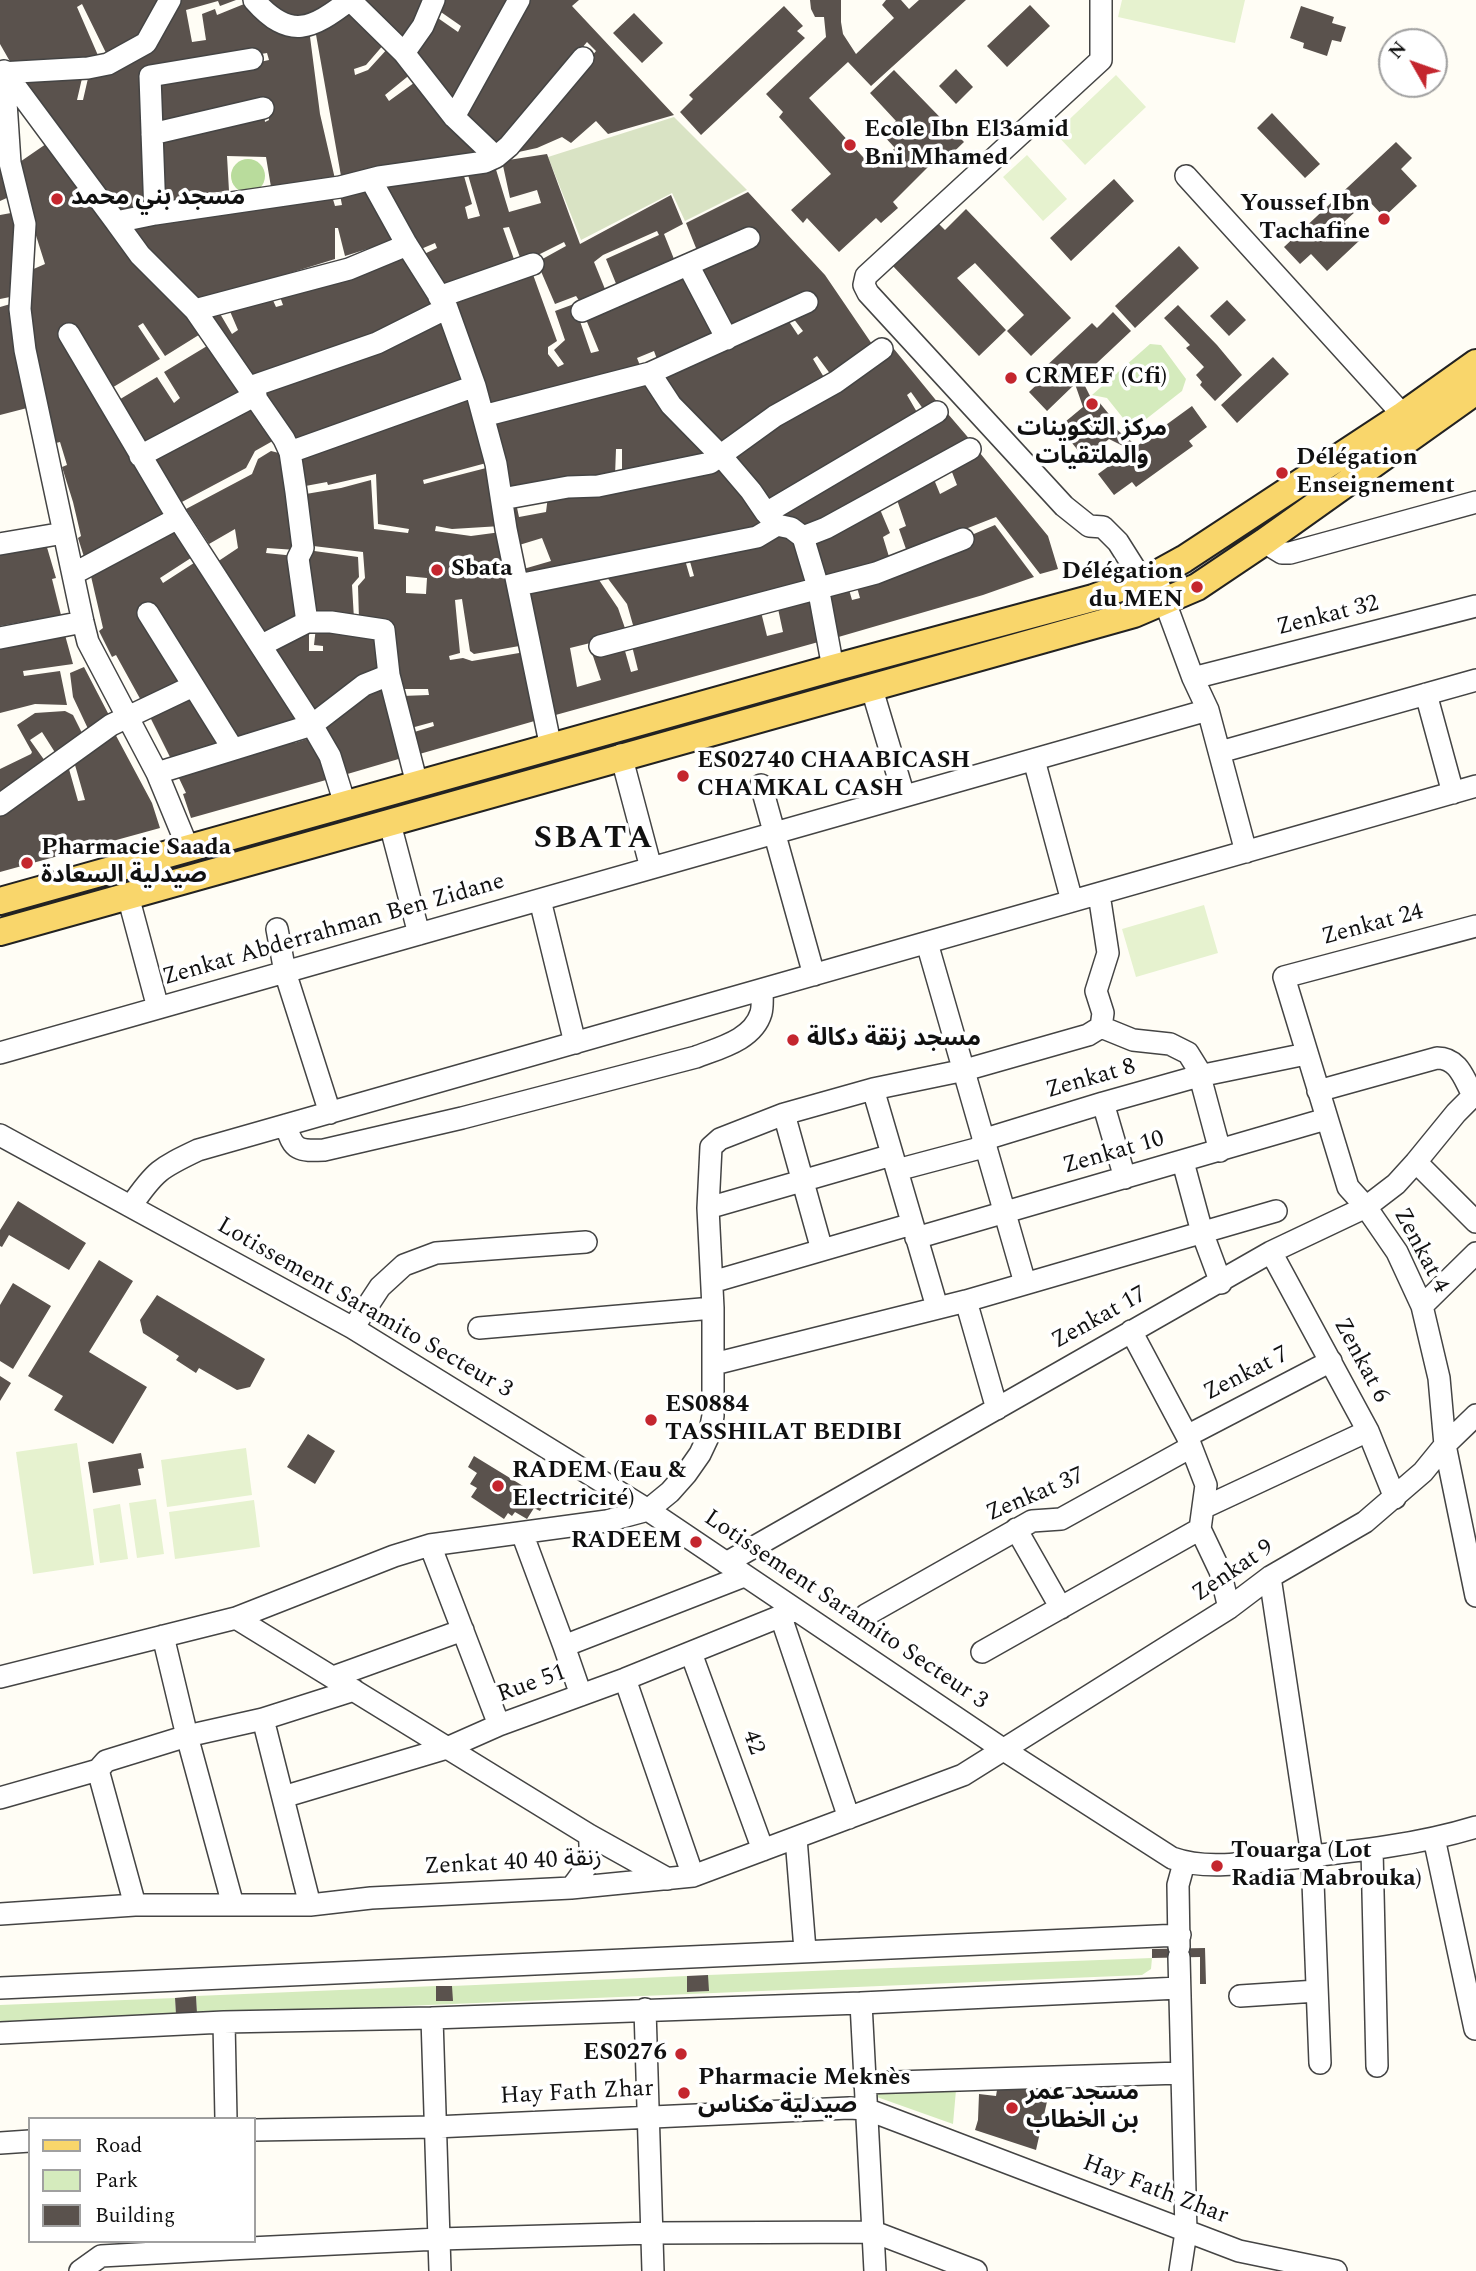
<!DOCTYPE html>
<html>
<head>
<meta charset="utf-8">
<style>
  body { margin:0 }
  #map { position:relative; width:1476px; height:2271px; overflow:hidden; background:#fffdf5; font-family:Spectral,serif }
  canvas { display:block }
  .legend { position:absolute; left:28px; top:2117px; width:228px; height:126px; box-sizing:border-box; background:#fff; border:2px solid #a0a0a0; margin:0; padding:9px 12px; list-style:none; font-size:21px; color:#111 }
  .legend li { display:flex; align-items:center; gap:14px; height:35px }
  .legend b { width:35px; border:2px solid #a0a0a0 }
  .north { position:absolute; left:1378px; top:28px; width:70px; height:70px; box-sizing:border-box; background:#fff; border:2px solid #a0a0a0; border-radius:50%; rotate:310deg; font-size:19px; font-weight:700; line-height:28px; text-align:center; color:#111 }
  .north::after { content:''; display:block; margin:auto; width:24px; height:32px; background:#c4262e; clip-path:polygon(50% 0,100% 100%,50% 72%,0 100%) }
</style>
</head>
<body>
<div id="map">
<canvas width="1476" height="2271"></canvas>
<ul class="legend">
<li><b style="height:9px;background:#f9d66b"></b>Road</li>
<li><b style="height:19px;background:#d5ebbd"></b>Park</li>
<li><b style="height:19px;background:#5a524d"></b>Building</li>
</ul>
<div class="north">N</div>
</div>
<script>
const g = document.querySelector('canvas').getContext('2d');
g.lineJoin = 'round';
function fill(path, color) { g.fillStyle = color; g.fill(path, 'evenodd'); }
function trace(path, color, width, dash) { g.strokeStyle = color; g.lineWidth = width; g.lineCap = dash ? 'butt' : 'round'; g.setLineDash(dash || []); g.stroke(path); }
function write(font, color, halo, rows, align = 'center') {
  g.font = font + ' Spectral,"Noto Sans Arabic",serif'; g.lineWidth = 7; g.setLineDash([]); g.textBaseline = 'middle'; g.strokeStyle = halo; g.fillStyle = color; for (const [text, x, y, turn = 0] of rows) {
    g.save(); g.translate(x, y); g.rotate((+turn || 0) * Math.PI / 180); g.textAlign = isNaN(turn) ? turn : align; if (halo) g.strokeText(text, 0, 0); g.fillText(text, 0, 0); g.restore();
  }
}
const green = new Path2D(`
  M1150,344l11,1 25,34 -4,12 -55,43v-11l-20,-25 -15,-3z
  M1152,1958l-1,11 -9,6 -1142,48v-18l175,-7 1,17 21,-2 -1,-17 240,-10v15h16v-15l235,-10 1,16 20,-1v-16z
  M956,2090l-3,34 -76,-27v-5z`);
const forest = new Path2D(`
  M231 176a17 17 0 1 1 34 0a17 17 0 1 1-34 0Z`);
const cemetery = new Path2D(`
  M674,117l73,73 -62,31 -13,-28 -91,47 -33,-83z`);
const pitch = new Path2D(`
  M1122,0h123l-10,43 -117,-26z
  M1116,75l30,32 -61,58 -30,-32z
  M1027,155l40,44 -24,22 -40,-44z
  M1204,905l14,48 -82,24 -14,-48z
  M77,1443l17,122 -61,9 -17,-122z
  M246,1448l6,47 -85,12 -6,-47z
  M156,1499l8,55 -27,4 -8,-55z
  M254,1500l6,47 -85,12 -6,-47z
  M120,1504l8,55 -28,4 -7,-54z`);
const building = new Path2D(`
  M0,0h162l-21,41 -33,16 -26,-53 -5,3 23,53 -88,5 -12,-21z
  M175,0h61l-16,6 -2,-5 -32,9 6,32 14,-2 -4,-26 13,-5 2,6 32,-13 60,27 11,85 15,65 -64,8 -5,-30 -39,-1 2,35 -22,2 -48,13v-69l105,-24 1,9 4,-2 -3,-17 -109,24 -1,-43 113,-24 -2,-7 -122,20 4,133 -28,9 -93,-129 -5,-9 60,-3 -6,26h6l6,-26 19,-4z
  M261,0h71l-16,12 4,4 -43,3z
  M357,0h69l-25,42z
  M442,0h68l-56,107 -45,-54 26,-37 23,16 3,-6 -23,-16z
  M527,0h52l-7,6 102,109 -66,19 -12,-13 -25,22 -9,-6 -25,11 -23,5 -2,-3 84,-99 -9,-9 -87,104 -36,-33z
  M810,0h31v22l2,12 13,20 38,-36 -12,-13 4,-5h15l8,9 10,-9h47l-95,86 -23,-24 -39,36 64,70 22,-20 -13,-14 14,-13 -26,-28 24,-23 70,72 -25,24 -5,-5 -41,41 5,6 -17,15 -5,-5 -37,34 -32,-34 -4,5 -12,-13 40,-36 -52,-57 4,-5 -17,-18 60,-57 -2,-20h-9l-4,-8z
  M1030,5l20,21 -43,41 -20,-21z
  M784,6l19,20 -6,5 8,7 -104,97 -21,-23 13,-13 -4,-4z
  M1301,6l33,11 -2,6 14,4 -5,15 -9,-2 -5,16 -24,-8 1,-5 -14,-5z
  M350,7l35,36 -19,22 -12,4 1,6 13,-5 21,-23 23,26 -27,22 4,6 29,-21 66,75 -143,21 -26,-147z
  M634,13l29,30 -21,20 -29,-30z
  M956,69l17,18 -17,17 -17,-18z
  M1272,113l48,51 -15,14 -48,-50z
  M1396,142l16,16 -11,11 16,17 -33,31 -16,-17 -24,22 16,18 -33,31 -16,-17 -11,10 -16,-17z
  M46,144l156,189 -37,23 -22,-33 -5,3 22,33 -50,30 59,127 -84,44 -7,-22 3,-2 -8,-34 -11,-35 5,-2 -7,-23 -4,1 -11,-33 -18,-99 2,-40 16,-7 -31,-98z
  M547,154l33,90 91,-49 12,29 -19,10 12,30 -59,22 -11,-27 53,-24 -2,-4 -54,24 -9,7 13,32 -27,8 -4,-6 -21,8 -18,-42 29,-16 -2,-4 -42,21 -13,-36 -6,1 13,37 -74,26 -20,-36 15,-7 -2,-5 -14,6 -39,-68 80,-12 10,35 -7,3 3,12 12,-3 -14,-48 28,-5 15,49 32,-9 -4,-13 -27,8 -8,-37z
  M4,168l5,29 -9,4v-32z
  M1114,179l20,22 -63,60 -21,-23z
  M369,190l27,50 -51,16 -7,-28h-3v31l-135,42 -24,-17 -47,-58 203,-30 3,10 7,-1 -2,-10z
  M748,192l77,83 49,72 -43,28 -14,-19 -4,3 12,20 -104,69 -60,-70 127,-58 10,15 5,-4 -10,-13 -65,13 -33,-62 3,-16 -12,-30z
  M966,209l105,109 -40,38 -24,-25 17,-16 -49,-52 -18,15 49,52 -27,26 -89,-93 46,-42 9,9z
  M11,213l6,29 -2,54 -15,3v-84z
  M1179,246l20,22 -64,60 -20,-22z
  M406,252l31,51 -50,26 -136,50 -43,-64 11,-3 13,22 6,-4 -9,-21 42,-13 5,11 7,-2 -4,-11z
  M531,269l26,72 -9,6v7l10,13 6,-3 -10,-14 11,-10 -10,-29 19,-7 17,49 8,-2 -14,-34 101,-43 33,61 -61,27 -4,-11 -17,7 4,10 -152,38 -39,-107z
  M1227,300l19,20 -17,16 -19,-20z
  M14,303l17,104 -31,8v-108z
  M1178,305l39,40 25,30 -27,26 -15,-16 2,-3 -6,-7 8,-8 -18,-19 4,-3 -26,-27z
  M1113,312l18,19 -50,47 12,24h6l18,22 -1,5 21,17 55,-40 15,21 -18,14 4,5 -57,41 -4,-5 -18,13 -16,-21 33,-24 -22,-11 -24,20 -26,-32 24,-20 -8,-23 -28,27 -18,-19 17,-16 -5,-5 51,-48 5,5z
  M442,317l25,65 -171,60 -34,-52z
  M212,343l33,48 -100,56 -28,-46 40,-24 17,26 6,-5 -16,-26z
  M894,349l45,55 -13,9 -15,-21 -4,3 11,19 -151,90 -35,-46z
  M1273,357l16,17 -52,49 -16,-18z
  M647,379l60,74 -2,3 -83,16v-23h-6l-1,27 -104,15 -20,-68z
  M471,394l19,68 -67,18 1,4 66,-17 11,59 -49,3 -16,-3 -1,5 36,5 30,-4 24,113 -51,9 -4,-3 -8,-52 -7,1 5,53 -11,3 1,4 13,-2 9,3 53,-9 13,68 -122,35 -5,-22 23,-7 -1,-4 -22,6 -9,-32 27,-1 -1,-6h-29l-8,-66 -32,-4 -1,-33 7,-8 -2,-26 -58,-7 -5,-50 41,-7 30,-8 3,49 34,4 1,-4 -31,-5 -2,-50 -48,11 -1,-3 -27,5 -6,-28zM406,576l21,2 -1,16 -20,-1z
  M254,403l24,35 -23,13 -9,17 -66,35 -30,-46z
  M948,414l24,28 -167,89 -30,-17z
  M271,451l16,4 9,95 -29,-2 -1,5 29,3 5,62 -36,18 -47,-74 21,-14 -3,-19 -26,15 -23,-35 66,-35 6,-15z
  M980,453l68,83 10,33 -18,5 -44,-57 -89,35 -8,-23 7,-3 -10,-29 37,-20 7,17 17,-9 -7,-18z
  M721,467l30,39 9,20 -238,51 -2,-7 31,-9 -9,-23 -26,8 -8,-42 8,-1 3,14 27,-5 2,-16z
  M879,507l11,26 -7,4 7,23 -69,19 -10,-40z
  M995,525l39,52 -51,18 -148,43 -10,-46 23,-6 4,14 8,-2 -4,-14z
  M176,528l18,28 -34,22 3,5 34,-22 101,156 -9,6 -57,16 -46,-55 -43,20 -27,-49 -4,2 -13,-26 4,-3 -13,-56z
  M789,531l21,52 -175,49 -8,-28 -21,-28 79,-16 5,17 4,-1 -5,-18z
  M46,544l10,34 -4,1 9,36 -61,11v-74z
  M307,550l51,7 1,20 -7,8 2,34 -42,-4z
  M597,577l21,31 9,26 -57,14 7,39 24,-7 -9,-27 31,-9 8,28 7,-2 -7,-28 129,-34 7,28 16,-4 -6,-28 34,-7 11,44 -270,75 -28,-126z
  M309,627v24h14v-5l-9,-1 2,-18 60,6 5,41 -67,43 -44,-71z
  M65,635l8,29 -50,7 1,5 36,-5 7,34 -32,-1 -35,9v-69z
  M84,667l27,52 -21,14 -17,-36 -3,-24z
  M384,684l18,74 -58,17 -23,-49z
  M190,692l32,49 -52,16 -23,-46z
  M65,711l8,4 10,20 -27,19 -14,-22 -12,8 15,21 -45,37v-29l31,-15 1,-2 -15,-27 18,-12z
  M113,730l39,73 8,25 -160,44v-61l67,-49 11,39 7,-1 -12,-42z
  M310,738l9,16 7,26 -135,38 -8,-24 3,-1 -9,-19 43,-13 22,-3 51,-17 1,2z
  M18,1201l68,42 -17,27 -60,-35 -7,12 -2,-1v-16z
  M99,1260l34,21 -44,71 58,35 -34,57 -59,-34 9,-14 -35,-20z
  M13,1283l38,23 -38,63 -13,-8v-56z
  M157,1295l108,64 -15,28 -13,3 -38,-22 -3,5 -20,-13 3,-4 -36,-23 -3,-13z
  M0,1376l11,7 -11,18z
  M308,1434l27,17 -20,33 -28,-17z
  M141,1453l3,15 -6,1 3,16 -48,8 -5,-31z
  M474,1456l72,44 -6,11 -6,-3 -7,11 -12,-7 -3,4 -4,-3 -4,6 -33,-22 6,-9 -7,-4 7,-11 -9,-6z
  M1205,1948l1,36h-6v-27l-48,1v-9z
  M708,1975l1,16 -22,1v-16z
  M436,1986h16l1,15h-17z
  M196,1996l1,17 -21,2 -1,-17z
  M1051,2084l-15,66 -61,-20 3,-10 1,-26 17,2 1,-6h21l-1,-3z`);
const minor = new Path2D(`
  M254,0c36,41 58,29 96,0
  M350,0l54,53 50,64 42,40 13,-11 74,-88
  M1101,0v60l-235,216 -2,9 4,8 196,213 25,20 14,1 15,15 24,38
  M404,53l19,-27 11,-26
  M4,71l112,151 39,-8 185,-27 39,-10 106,-15 11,-5
  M4,72l6,91 15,61 -5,85 5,41 58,272 5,20 69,131 31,75
  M0,73l88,-5 20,-4 38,-21 24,-43
  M454,117l65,-117
  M152,134l111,-26
  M1186,176l217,239
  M371,180l36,65 40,63 28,78 21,78 10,65 45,219
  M155,214l-5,-138 102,-17
  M116,222l24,33 55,55 89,129 6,13 6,40 7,56 -5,10 9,64
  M688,265l39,74
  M439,297l94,-33
  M195,310l154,-41 58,-24
  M582,311l167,-73
  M69,334l109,184 134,207 18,31 15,48
  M650,373l21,32 51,52 29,34 15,22 11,12 14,3 12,9 15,50 15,81
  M250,387l127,-44 70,-35
  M483,416l167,-43 157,-71
  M290,452l185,-66
  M140,456l116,-61
  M502,499l66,-12 30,-1 112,-23 65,-47 61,-34 46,-33
  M766,513l171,-101
  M803,537l23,-9 144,-79
  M1264,542l18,11h8l186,-51
  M0,544l64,-11
  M73,574l105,-56
  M1155,575l38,103 15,32 38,142
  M518,585l239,-48 20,-12
  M148,613l85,136
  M0,638l83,-16
  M262,645l45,-23h24l53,8 5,45 28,109
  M600,646l276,-73 87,-34
  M1193,678l283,-72
  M871,686l33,110
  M1426,694l27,99
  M1220,752l256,-72
  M621,755l30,113
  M1034,760l38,141
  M157,773l155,-48 52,-40 25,-10
  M761,785l53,190
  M0,805l111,-80 82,-39
  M390,824l29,110
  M128,896l30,112
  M540,900l35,143
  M1476,926l-192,51 64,210 18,20 31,45 25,54 17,72 6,67 31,151
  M277,929l8,43 45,141
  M927,943l98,340
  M1101,1027l32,13 37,4 18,9 10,16 22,82
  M0,1053l1208,-343
  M873,1089l64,218
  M1318,1091l119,-33c22,0 27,21 36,37
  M1103,1103l22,75
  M784,1114l38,136
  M286,1125c7,26 13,26 38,25l138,-32 234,-61c23,-9 57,-17 65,-44 2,-7 1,-16 1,-23
  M0,1135l353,193 295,182 356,240 168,108c36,13 76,4 112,1 65,-7 130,-13 192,-32
  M1183,1162l19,70 19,51
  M1416,1162l60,60
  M897,1170l79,-21 16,-12 111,-34 96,-27 107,-22
  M131,1206c24,-35 29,-38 67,-56l1278,-364
  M708,1208l184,-53
  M916,1238l410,-119
  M1271,1252l97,179 27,67
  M712,1282l200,-58
  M966,1301l31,108
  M1422,1306l54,-53
  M353,1328l27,-41 24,-22 32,-12 150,-11
  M479,1328l234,-20
  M1131,1331l56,105 19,49 -6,44 20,42 9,37
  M714,1364l252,-63 310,-90
  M1187,1436l144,-75
  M1203,1508l165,-77
  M1016,1529l45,79
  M522,1533l42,113 180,-70
  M430,1545l69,180
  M726,1563l545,-311 95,-45 30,-23 20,-22 40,-49 20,-20
  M1270,1577l42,279 8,207
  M866,1615l166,-94 29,-2 130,-72
  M781,1617l68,201
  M236,1618l353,217 79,44
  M163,1636l24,100 46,169
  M564,1646l17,49
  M982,1652l218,-123
  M691,1653l72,197
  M0,1677l236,-59 158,-62 36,-11 177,-24 41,-11 22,-18 16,-18 14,-20 9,-19 4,-19v-108l-5,-100 3,-61 9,-8 64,-25 89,-25 92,-19 123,-35 13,-8 2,-14 -7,-22 12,-38 -9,-59
  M333,1677l130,-47
  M625,1679l68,197
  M263,1719l47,186
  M98,1770l37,135
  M283,1797l164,-49 52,-23 126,-46 171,-69
  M0,1798l98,-28 8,-9 81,-25 76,-17 91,-29
  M796,1838l9,112
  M1434,1838l41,191
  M1372,1849l5,217
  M571,1888c15,-18 22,-30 18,-53
  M0,1914l135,-9h175l61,-7 200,-10 122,-12 270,-101 266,-167 41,-31 95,-55 58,-50 22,-27 31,-30
  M1179,1947l-1,-62 6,-22
  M1179,1957l7,275 -6,39
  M0,1988c393,-16 786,-37 1180,-53
  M1240,1996l77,-5
  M861,2003l14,268
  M645,2009l8,262
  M432,2018l8,253
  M224,2022l2,97
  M0,2033l224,-11 208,-4 429,-15 318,-15
  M864,2083l317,-10
  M254,2130l181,-3 414,-19 17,1 373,142 97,20
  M0,2143l30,-2
  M80,2271l21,-15 128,-7 210,-10 213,-6 222,-1 102,39`);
const major = new Path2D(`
  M0,901l833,-233 260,-70 62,-23 29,-16 219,-144 73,-52
  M0,932c378,-105 755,-214 1134,-318l63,-27 67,-45 212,-151`);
const markers = [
  [850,145,7,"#c4262e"],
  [57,199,7,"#c4262e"],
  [1384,219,7,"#c4262e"],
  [1011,378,7,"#c4262e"],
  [1092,404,7,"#c4262e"],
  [1282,473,7,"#c4262e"],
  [437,570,7,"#c4262e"],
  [1197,587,7,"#c4262e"],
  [683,776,7,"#c4262e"],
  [27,863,7,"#c4262e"],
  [793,1040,7,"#c4262e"],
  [651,1420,7,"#c4262e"],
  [498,1486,7,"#c4262e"],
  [696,1542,7,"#c4262e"],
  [1217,1866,7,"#c4262e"],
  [681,2054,7,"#c4262e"],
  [684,2093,7,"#c4262e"],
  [1012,2108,7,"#c4262e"]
];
const poiNames = [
  ["Ecole Ibn El3amid",864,131],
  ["Bni Mhamed",864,159],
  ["مسجد بني محمد",71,199],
  ["Youssef Ibn",1370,205,"right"],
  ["Tachafine",1370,233,"right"],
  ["CRMEF (Cfi)",1025,378],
  ["مركز التكوينات",1092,430,"center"],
  ["والملتقيات",1092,458,"center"],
  ["Délégation",1296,459],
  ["Enseignement",1296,487],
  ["Sbata",451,570],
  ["Délégation",1183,573,"right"],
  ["du MEN",1183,601,"right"],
  ["ES02740 CHAABICASH",697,762],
  ["CHAMKAL CASH",697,790],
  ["Pharmacie Saada",41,849],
  ["صيدلية السعادة",41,877],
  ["مسجد زنقة دكالة",807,1040],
  ["ES0884",665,1406],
  ["TASSHILAT BEDIBI",665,1434],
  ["RADEM (Eau &",512,1472],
  ["Electricité)",512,1500],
  ["RADEEM",682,1542,"right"],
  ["Touarga (Lot",1231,1852],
  ["Radia Mabrouka)",1231,1880],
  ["ES0276",667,2054,"right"],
  ["Pharmacie Meknès",698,2079],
  ["صيدلية مكناس",698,2107],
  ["مسجد عمر",1026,2094],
  ["بن الخطاب",1026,2122]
];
const streetNames = [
  ["Zenkat 32",1328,617,-14],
  ["Zenkat 24",1373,926,-15],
  ["Zenkat Abderrahman Ben Zidane",334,931,-16],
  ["Zenkat 8",1091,1080,-16],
  ["Zenkat 10",1114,1154,-16],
  ["Zenkat 4",1420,1251,62],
  ["Lotissement Saramito Secteur 3",364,1309,30],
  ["Zenkat 17",1100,1319,-29],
  ["Zenkat 6",1360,1361,62],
  ["Zenkat 7",1247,1375,-27],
  ["Zenkat 37",1036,1496,-23],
  ["Zenkat 9",1234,1572,-34],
  ["Lotissement Saramito Secteur 3",845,1611,34],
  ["Rue 51",532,1685,-20],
  ["42",752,1743,70],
  ["Zenkat 40 زنقة 40",513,1864,-3],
  ["Hay Fath Zhar",577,2094,-3],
  ["Hay Fath Zhar",1155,2191,21]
];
const districtNames = [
  ["SBATA",594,841]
];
fill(green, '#d5ebbd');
fill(forest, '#b9dc9c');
fill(cemetery, '#d9e3c4');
fill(pitch, '#e6f2cf');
fill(building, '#5a524d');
trace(minor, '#444', 24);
trace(major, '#222', 30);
trace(minor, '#fff', 21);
trace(major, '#f9d66b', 26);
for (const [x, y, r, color] of markers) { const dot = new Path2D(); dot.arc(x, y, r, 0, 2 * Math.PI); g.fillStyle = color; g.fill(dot); trace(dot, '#fff', 2.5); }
write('bold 24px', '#111', '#fff', poiNames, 'left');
write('24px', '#111', '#fff', streetNames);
g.letterSpacing = '2px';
write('bold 32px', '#111', '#fff', districtNames);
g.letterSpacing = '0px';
</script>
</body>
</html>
